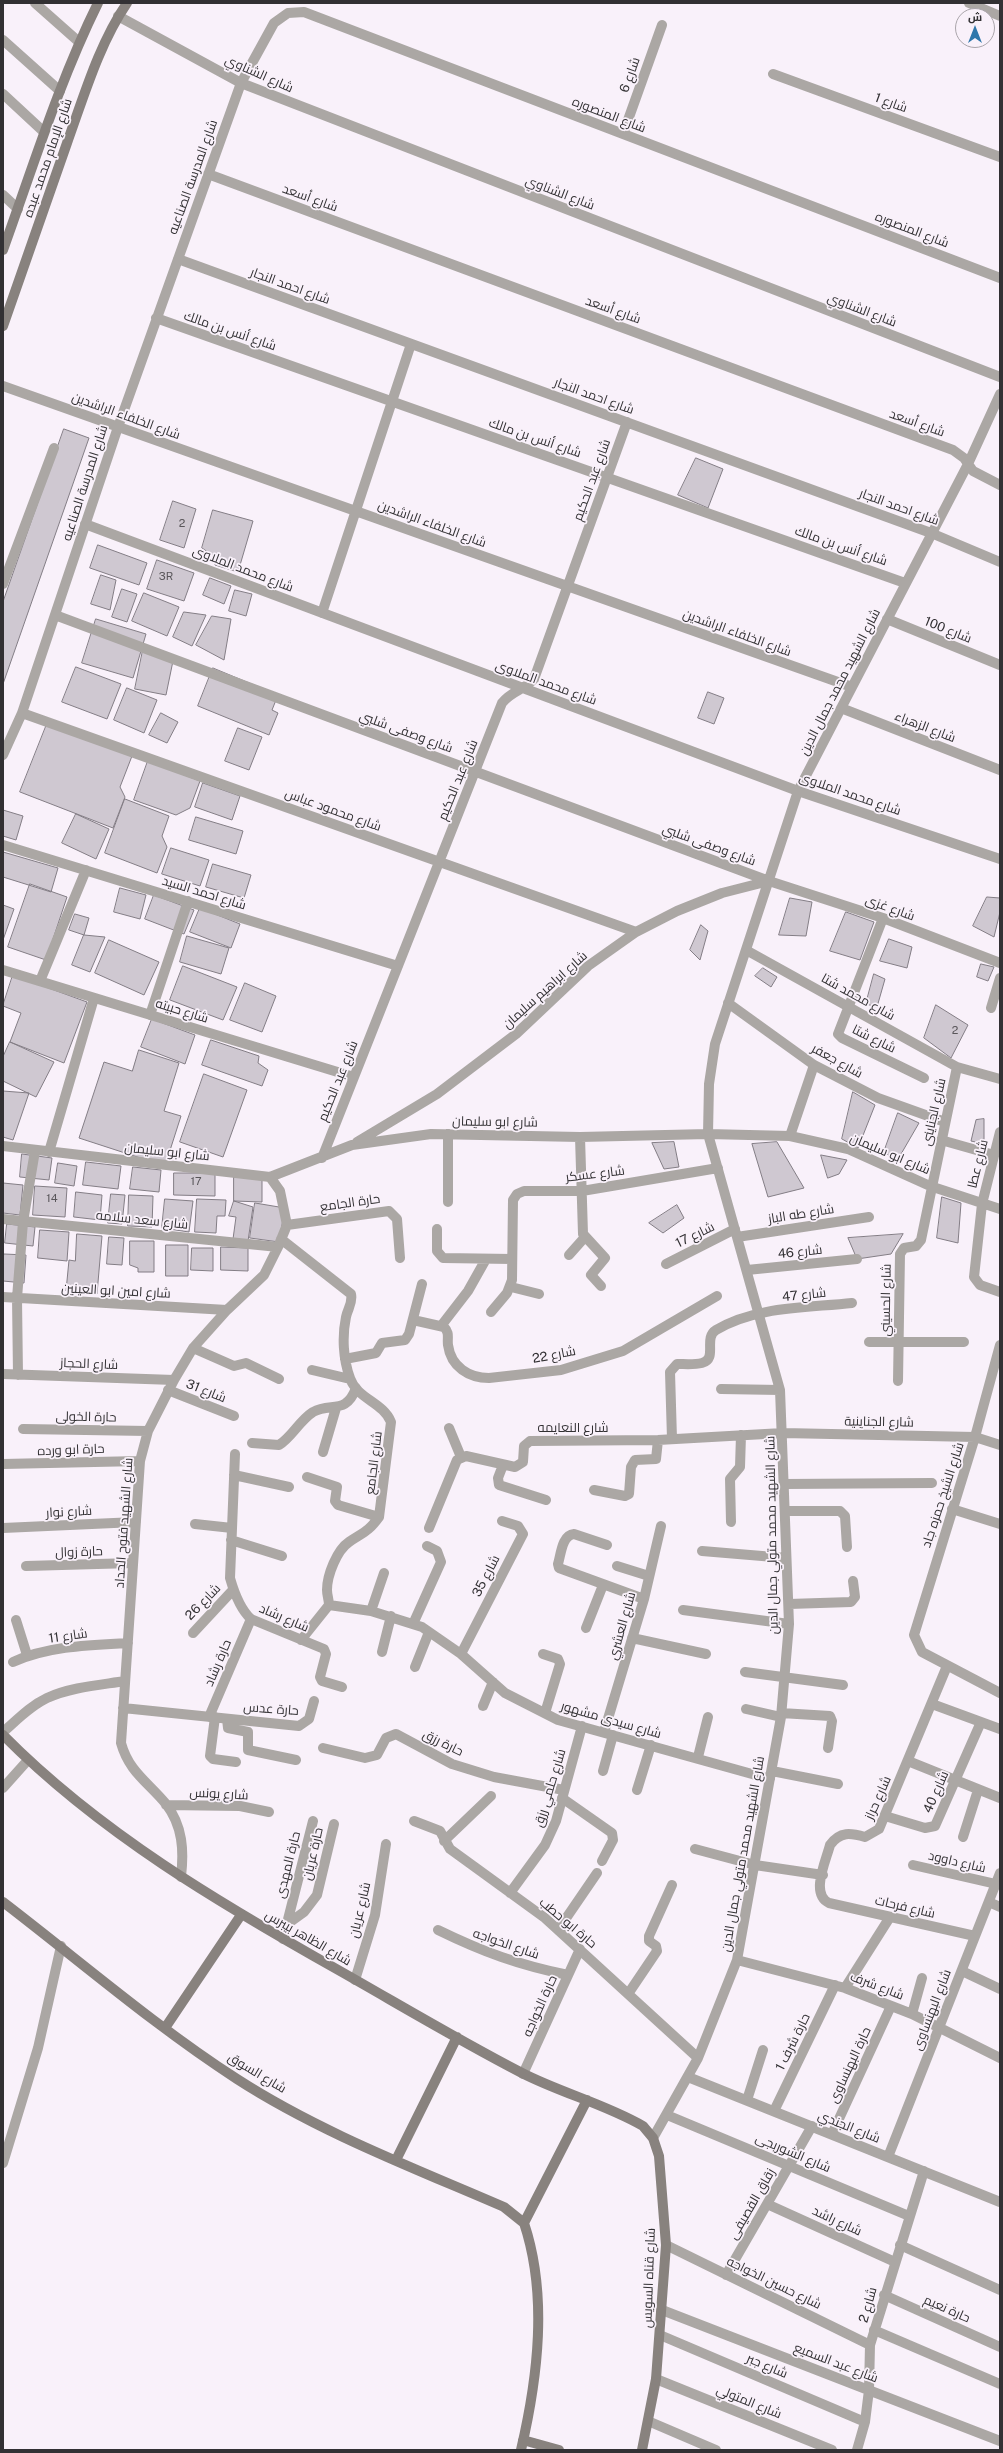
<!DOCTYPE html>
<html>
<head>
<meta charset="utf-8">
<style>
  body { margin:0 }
  #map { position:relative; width:1003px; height:2453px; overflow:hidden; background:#f9f1fa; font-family:"Public Sans",Cairo,sans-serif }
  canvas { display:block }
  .frame { position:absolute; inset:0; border:4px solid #323033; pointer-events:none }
  .north { position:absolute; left:955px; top:8px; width:40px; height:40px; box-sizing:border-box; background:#f9f1fa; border:1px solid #a9a4aa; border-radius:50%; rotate:0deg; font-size:11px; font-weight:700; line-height:16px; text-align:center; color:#323033 }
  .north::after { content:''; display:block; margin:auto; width:14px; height:18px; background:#2f77ab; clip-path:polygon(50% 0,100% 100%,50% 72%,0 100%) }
</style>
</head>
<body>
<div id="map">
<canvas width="1003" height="2453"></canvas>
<div class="frame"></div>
<div class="north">ش</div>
</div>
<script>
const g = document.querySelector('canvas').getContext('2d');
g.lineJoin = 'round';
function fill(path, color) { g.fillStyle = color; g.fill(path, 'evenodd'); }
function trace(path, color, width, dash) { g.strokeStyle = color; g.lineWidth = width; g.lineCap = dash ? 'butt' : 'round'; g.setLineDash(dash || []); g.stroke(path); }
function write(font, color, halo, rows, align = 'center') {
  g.font = font + ' "Public Sans",Cairo,sans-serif'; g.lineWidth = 3.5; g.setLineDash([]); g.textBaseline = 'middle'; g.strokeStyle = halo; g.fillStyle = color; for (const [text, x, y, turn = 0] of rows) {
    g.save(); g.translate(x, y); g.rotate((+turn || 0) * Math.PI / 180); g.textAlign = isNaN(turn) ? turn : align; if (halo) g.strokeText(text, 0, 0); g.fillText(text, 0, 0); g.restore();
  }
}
const building = new Path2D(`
  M64,429l25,9 -86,246v-82z
  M696,458l27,11 -15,39 -30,-13z
  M173,501l23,8 -12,39 -24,-8z
  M213,510l40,11 -15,51 -23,-7v-8l-13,-9z
  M98,545l49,18 -8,22 -49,-17z
  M157,560l37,13 -10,28 -37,-12z
  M101,575l15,5 -6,30 -19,-6z
  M210,578l21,8 -7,18 -21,-9z
  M122,589l15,5 -10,28 -15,-5z
  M235,590l17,4 -6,22 -17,-5z
  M144,593l35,14 -12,29 -35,-15z
  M184,612l22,3 -14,31 -19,-9z
  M212,616l19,3 -7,41 -28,-15z
  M96,619l50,15 -13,44 -51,-15z
  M143,650l31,6 -8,39 -31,-6z
  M76,667l45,17 -14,35 -45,-17z
  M213,668l65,27 -6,15 6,3 -9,22 -71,-29z
  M127,688l30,12 -13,33 -30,-13z
  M708,692l16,6 -10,26 -16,-6z
  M161,713l17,9 -11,21 -18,-8z
  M47,724l85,32 -12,31 5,10 -12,31 -93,-36z
  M238,728l24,9 -13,33 -24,-9z
  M148,761l52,20 -10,27 -14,7 -42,-15z
  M203,783l37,13 -8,24 -37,-13z
  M125,799l44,17 -7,20 5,11 -10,26 -52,-20z
  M3,810l20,6 -7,24 -13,-4z
  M76,814l33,15 -13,30 -34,-16z
  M196,817l47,14 -7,23 -47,-14z
  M171,848l38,12 -9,26 -38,-12z
  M3,852l55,16 -7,24 -48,-15z
  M213,864l38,11 -7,23 -38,-11z
  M30,884l37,13 -21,63 -38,-13z
  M120,888l26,7 -6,24 -26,-7z
  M154,895l40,15 -10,24 -39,-15z
  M987,897l13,1v14l-6,25 -21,-11z
  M790,898l22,4 -6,34 -27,-1z
  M3,905l11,4 -11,31z
  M200,908l40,16 -9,24 -41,-16z
  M846,912l28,10 -14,38 -30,-9z
  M75,914l14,4 -5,17 -15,-5z
  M701,925l7,6 -8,29 -10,-10z
  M84,935l21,2 -15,35 -18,-7z
  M187,936l42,12 -8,26 -41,-12z
  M889,939l23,8 -5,21 -27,-7z
  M109,940l50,22 -15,33 -49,-22z
  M981,964l13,3 -6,14 -11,-4z
  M183,966l54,21 -14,33 -53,-20z
  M763,968l14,9 -6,10 -16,-11z
  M874,974l11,5 -8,28 -11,-3z
  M13,975l74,27 -23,61 -54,-21 11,-29 -18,-7z
  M245,983l31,13 -14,36 -32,-12z
  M936,1005l32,20 -17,33 -27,-20z
  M152,1019l43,16 -10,29 -44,-17z
  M211,1040l48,16 -1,7 10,7 -6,16 -60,-21z
  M10,1042l44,20 -18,35 -33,-16v-24z
  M139,1050l40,13 -15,48 17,5 -16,50 -86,-28 25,-76 28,9z
  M204,1074l43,16 -24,67 -43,-15z
  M3,1091l26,2 -16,47 -10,-3z
  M853,1092l22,13 -17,43 -16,-9z
  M898,1113l21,10 -22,38 -13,-9z
  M984,1119v25l-13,-3 5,-21z
  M674,1142l5,25 -15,2 -12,-26z
  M777,1142l27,46 -36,9 -16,-53z
  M22,1154l30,4 -3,22 -29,-3z
  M821,1155l26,5 -8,14 -11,4z
  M86,1162l35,4 -3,23 -35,-4z
  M58,1163l19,3 -3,20 -19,-3z
  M133,1167l28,3 -2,22 -29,-3z
  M174,1173h41v23l-41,-1z
  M234,1177l28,1v24l-28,-1z
  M3,1183l20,2 -3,30 -17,-2z
  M35,1186l32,2 -2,29 -32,-2z
  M76,1192l26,3 -2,25 -26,-3z
  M111,1194l14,1 -3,29 -14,-1z
  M129,1195l24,1 -1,31 -24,-1z
  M942,1197l19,6 -3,40 -21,-5z
  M165,1199l28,2 -4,31 -27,-4z
  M197,1199l29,1 -1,16h-8l-1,17 -21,-1z
  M234,1201l19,6 -5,34 -15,-2 3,-22 -7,-1z
  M255,1203l30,5 -6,34 -29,-4z
  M677,1205l7,13 -21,15 -14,-10z
  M7,1224l28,3 -2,19 -28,-3z
  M40,1230l29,2 -2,29 -29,-3z
  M77,1234l25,2 -5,58 -31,-3 3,-31 6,1z
  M903,1234l-12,20 -34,5 -9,-21z
  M109,1237l15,1 -2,27 -15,-1z
  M130,1241h24v31h-16v-4l-8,-3z
  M166,1245h22v31h-22z
  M221,1247l27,1v23l-27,-1z
  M192,1248h21v23l-22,-1z
  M4,1254l22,1 -2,28 -21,-2z`);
const service = new Path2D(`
  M3,584l51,-136
  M3,2163l35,-115 23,-102`);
const minor = new Path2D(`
  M35,3l44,39
  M969,3l31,13
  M118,16l123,67 759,294
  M3,40l57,51
  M773,74l227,83
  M3,94l41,38
  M623,134l39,-109
  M208,174l745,276 11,8 9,13 27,14
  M3,195l15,14
  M178,259l753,274 69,29
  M156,318l749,265
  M3,386l849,301
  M85,524l713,267 202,68
  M322,613l89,-269
  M55,615l714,266 114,37 117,45
  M887,619l113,46
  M841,708l159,62
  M22,713l614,219
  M3,755l19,-42 96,-286 123,-344 33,-60 14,-10 16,-1 696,266
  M3,845l395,121
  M883,918l-45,116 4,4 82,40
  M746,950l211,117 43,12
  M3,970l351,107
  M40,981l46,-111
  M728,1003l86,62 64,33 67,24
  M991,1008l9,-30
  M150,1015l38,-114
  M1000,1132l-18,72 -8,73 6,8 20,7
  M448,1134v68
  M790,1136l24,-71
  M580,1137l3,97 22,24 -14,17 10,11
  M941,1140l53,15
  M357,1142l80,-48 79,-60 72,-68 48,-34 41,-21 45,-18 47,-12
  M3,1146l267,31 82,-32 79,-11 149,3 128,-3 82,2 58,13 82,37 70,23
  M49,1152l45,-154
  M322,1158l180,-455c9,-12 22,-13 32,-24l93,-257
  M3,1219l275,28
  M287,1225l102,-14 8,8 3,39
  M437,1229v22l6,7 69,1
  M737,1237l132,-20
  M281,1239l70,55c2,9 -3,14 -5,23 -4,19 -3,42 4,61 7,21 33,24 41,44l-12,95c-11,15 -15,15 -30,25 -12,8 -22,33 -22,48 0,5 2,10 2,15l-28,35
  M569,1255l16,-18
  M666,1264l69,-35
  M747,1270l110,-11
  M511,1287l28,7
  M3,1297l224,13
  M491,1312l16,-19 5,-13 1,-80 4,-6 7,-3h58l136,-23
  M413,1320l31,7c6,6 3,11 4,18 3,22 21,33 41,33l72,-8 62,-19 94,-55
  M441,1326l27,-35 18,-32
  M869,1342h95
  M1000,1345l-25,92 -61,198 8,17 78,41
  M193,1348l41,18 12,-3 33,16
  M345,1359l31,-6 6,-10 23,-3 4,-6 13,-50
  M312,1370l38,9
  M3,1374l171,6
  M18,1375l-1,-77 6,-76 12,-71
  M898,1381l2,-127 4,-6 12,-2 5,-6 36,-173
  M721,1389l59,1
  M168,1390l66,26
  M449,1428l12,29
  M23,1429l125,2
  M672,1439l-2,-67 7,-8c8,0 17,1 25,-1 16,-4 1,-25 14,-33 40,-24 91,-22 136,-27
  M252,1443l27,2c13,-8 20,-24 34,-33 18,-10 33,3 43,-24
  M323,1452l13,-44
  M235,1454l-5,124c4,14 10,31 21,41l73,30 2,5 -6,23 2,4 20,6
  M3,1464l137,-3
  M503,1465l-5,13 1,7 47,15
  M234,1475l55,12
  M307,1477l30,10 -2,14 3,4 41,12
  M785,1484l147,-1
  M594,1490l31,6 4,-2 2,-27 4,-7 21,-1 2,-19
  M952,1509l48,15
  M785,1511h55l5,5 2,31
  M731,1522l-1,-43 10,-12 1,-32
  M195,1524l37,4
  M3,1528l133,-6
  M429,1528l28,-68 9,-4 49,11 8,-5 1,-16 6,-5 128,-1 125,-7 192,4 25,8
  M231,1540l51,16
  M607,1545l-33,-11c-12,1 -13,20 -16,30l1,4 85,31
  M702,1551l84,7
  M26,1566l107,-3
  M617,1566l32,10
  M789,1604l62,-2 4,-5 -2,-16
  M329,1605l42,6 51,16 39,27 44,39 53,27 212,59
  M683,1610l106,14
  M371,1611l13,-38
  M16,1620l11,35
  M413,1624l28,-62 -4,-11 -10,-5
  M586,1628l17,-43
  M193,1633l40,-43
  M632,1638l74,16
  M382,1652l9,-36
  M461,1654l62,-120 -5,-8 -16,-5
  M543,1654l15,5 2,5 -15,49
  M13,1662c35,-16 77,-17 115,-19
  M947,1666l-68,163 -14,8c-14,-4 -25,-6 -35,8 -4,16 -20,49 -1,58l146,33
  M415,1667l14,-35
  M745,1672l98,13
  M932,1704l68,25
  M483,1706l10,-24
  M123,1708l176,18 10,-7 5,-18
  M746,1709l35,8
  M781,1713l49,3 2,5 -4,27
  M209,1717l42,-98
  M215,1717l-5,39 3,3 23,3
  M227,1719l1,9 20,4v18l48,10
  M3,1732c14,-12 27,-26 44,-34 24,-11 53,-13 78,-17
  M604,1732l40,-133 17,-73
  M323,1748l42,10 12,-3 9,-17 10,-4 56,30 42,13 70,13
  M698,1757l10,-40
  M908,1761l92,37
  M603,1771l10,-36
  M772,1771l66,13
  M3,1788l25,-28
  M637,1790l14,-45
  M562,1798l50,35 1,7 -11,21
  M166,1805l74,1 29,6
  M885,1816l40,12 10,-2 46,-104
  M414,1821l26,10 10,18 95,69 153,140
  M963,1837l15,-47
  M444,1841l47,-45
  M695,1849l60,16 68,10
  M913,1865l83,19
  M181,1877c3,-26 2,-51 -15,-73 -18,-22 -37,-32 -45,-61l19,-282 8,-30 26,-51 19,-32 34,-38 37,-35 14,-28 9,-22 -7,-34 -10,-14
  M510,1893l35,-48 11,-24 26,-95
  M989,1902l11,5
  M286,1925l18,-13 13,-17 17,-71
  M438,1930c45,22 81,35 130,45
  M558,1930l39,-57
  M283,1939l30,-118
  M737,1960l108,28 67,26 88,44
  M962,1971l38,18
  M355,1980l20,-65 11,-71
  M845,1988l45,-71
  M628,1994l29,-43 -1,-5 -7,-5v-5l23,-51
  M912,2014l10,-36
  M523,2074l57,-125
  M688,2077l312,125
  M747,2100l16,-50
  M774,2111l61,-126
  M667,2115l242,101
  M832,2134l59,-128
  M653,2138l45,-80 39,-98 44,-243 8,-93 -9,-234 -72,-256 1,-50 6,-40 83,-253 170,-327 32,-70
  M888,2157l112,-284
  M767,2204l128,58
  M666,2245l204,100
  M900,2245l100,45
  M726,2275l86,-149
  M884,2295l116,52
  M662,2310l338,131
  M874,2330l126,54
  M660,2335l205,87
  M656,2379l176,71
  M648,2421l68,29
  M857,2450l8,-28 4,-32 1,-45 54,-174`);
const secondary = new Path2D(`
  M3,250c30,-83 56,-168 95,-247
  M3,326c21,-61 43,-122 64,-183 17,-47 32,-99 60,-140
  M3,1735c97,98 218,169 337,236 60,34 120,70 182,102 39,20 83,31 121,53l10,12 6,18 7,89 -10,134 -14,71
  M3,1902c77,59 152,124 234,177 82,53 177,89 267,128l20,16
  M165,2028l76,-113
  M396,2160l61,-123
  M524,2223l63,-123
  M523,2440l36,10
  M521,2450c17,-73 27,-155 3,-227`);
const numberNames = [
  ["2",182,524],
  ["3R",166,577],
  ["2",955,1031],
  ["17",196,1182],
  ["14",52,1199]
];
const streetNames = [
  ["شارع الشناوي",259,74,24],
  ["شارع 6",630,75,-70],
  ["شارع 1",891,103,20],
  ["شارع المنصوره",609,115,21],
  ["شارع الإمام محمد عبده",48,158,-71],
  ["شارع المدرسة الصناعيه",193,177,-70],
  ["شارع الشناوي",560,193,21],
  ["شارع أسعد",310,198,20],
  ["شارع المنصوره",912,230,21],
  ["شارع احمد النجار",290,286,20],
  ["شارع أسعد",613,310,20],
  ["شارع الشناوي",862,310,21],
  ["شارع أنس بن مالك",230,331,19],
  ["شارع احمد النجار",594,396,20],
  ["شارع الخلفاء الراشدين",126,416,20],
  ["شارع أسعد",917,423,20],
  ["شارع أنس بن مالك",535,438,19],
  ["شارع عبد الحكيم",592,480,-70],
  ["شارع المدرسة الصناعيه",85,483,-72],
  ["شارع احمد النجار",899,507,20],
  ["شارع الخلفاء الراشدين",432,524,20],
  ["شارع أنس بن مالك",841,546,19],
  ["شارع محمد الملاوى",243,569,21],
  ["شارع 100",948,630,22],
  ["شارع الخلفاء الراشدين",737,633,20],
  ["شارع الشهيد محمد جمال الدين",840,682,-63],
  ["شارع محمد الملاوى",546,683,20],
  ["شارع الزهراء",925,727,21],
  ["شارع وصفى شلبي",406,732,20],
  ["شارع عبد الحكيم",458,780,-68],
  ["شارع محمد الملاوى",850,794,19],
  ["شارع محمود عباس",333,810,20],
  ["شارع وصفى شلبي",709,845,20],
  ["شارع احمد السيد",204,893,17],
  ["شارع غزى",890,908,20],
  ["شارع ابراهيم سليمان",545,990,-42],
  ["شارع محمد شتا",858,997,29],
  ["شارع حبيته",182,1011,17],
  ["شارع شتا",874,1039,26],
  ["شارع جعفر",837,1061,29],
  ["شارع عبد الحكيم",338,1081,-68],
  ["شارع الجناينى",934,1112,-77],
  ["شارع ابو سليمان",495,1122,1],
  ["شارع ابو سليمان",167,1152,6],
  ["شارع ابو سليمان",890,1154,23],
  ["شارع عطا",978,1164,-76],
  ["شارع عسكر",595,1174,-7],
  ["حارة الجامع",350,1203,-8],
  ["شارع طه الباز",801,1214,-9],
  ["شارع سعد سلامه",142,1220,6],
  ["شارع 17",695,1235,-26],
  ["شارع 46",800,1252,-6],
  ["شارع امين ابو العينين",116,1291,3],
  ["شارع 47",804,1295,-6],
  ["شارع الحسيني",886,1300,-89],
  ["شارع 22",554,1355,-11],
  ["شارع الحجاز",89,1364,2],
  ["شارع 31",206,1391,22],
  ["حارة الخولى",86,1417,1],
  ["شارع الجناينية",879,1422,1],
  ["شارع النعايمه",573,1428],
  ["حارة ابو ورده",71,1450,-2],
  ["شارع الجامع",374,1463,-83],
  ["شارع الشيخ حمزه جاد",943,1495,-72],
  ["شارع نوار",69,1512,-3],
  ["شارع الشهيد فتوح الحداد",124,1523,-86],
  ["شارع الشهيد محمد متولي جمال الدين",772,1535,-91],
  ["حارة زوال",79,1552,-2],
  ["شارع 35",486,1576,-63],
  ["شارع 26",203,1602,-46],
  ["شارع رشاد",284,1618,23],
  ["شارع العشري",622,1626,-74],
  ["شارع 11",68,1636,-8],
  ["حارة رشاد",218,1663,-67],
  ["حارة عدس",271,1709,4],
  ["شارع سيدى مشهور",611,1720,16],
  ["حارة رزق",443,1743,26],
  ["شارع حلمي رزق",550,1788,-73],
  ["شارع 40",936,1792,-66],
  ["شارع يونس",219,1794,3],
  ["شارع حراز",878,1798,-66],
  ["حارة عريان",313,1854,-77],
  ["شارع الشهيد محمد متولي جمال الدين",743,1854,-80],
  ["شارع داوود",957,1862,13],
  ["حارة المهدى",288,1865,-76],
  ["شارع فرحات",905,1907,13],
  ["شارع عريان",360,1910,-77],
  ["حارة ابو حطب",568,1923,40],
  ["شارع الظاهر بيبرس",308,1938,30],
  ["شارع الخواجه",506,1944,19],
  ["شارع شرف",877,1986,21],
  ["حارة الخواجه",540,2006,-66],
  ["شارع البهنساوى",932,2010,-69],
  ["حارة شرف 1",793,2042,-64],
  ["حارة البهنساوى",850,2065,-65],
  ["شارع السوق",257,2073,31],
  ["شارع الجندي",849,2127,22],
  ["شارع الشوربجى",793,2153,23],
  ["زقاق القصيفى",752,2204,-60],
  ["شارع راشد",837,2221,25],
  ["شارع قناه السويس",649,2278,-88],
  ["شارع حسين الخواجه",774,2283,26],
  ["شارع 2",868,2305,-74],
  ["حارة نعيم",947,2309,24],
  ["شارع عبد السميع",836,2363,21],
  ["شارع جبر",767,2366,23],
  ["شارع المتولي",749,2402,22]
];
fill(building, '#cfc8d1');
trace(building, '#837d85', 1);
trace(service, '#aba7a4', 10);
trace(minor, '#aba7a4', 10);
trace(secondary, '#88827e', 10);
write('11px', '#59565a', null, numberNames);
write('13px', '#323033', '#f9f1fa', streetNames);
</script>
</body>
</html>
